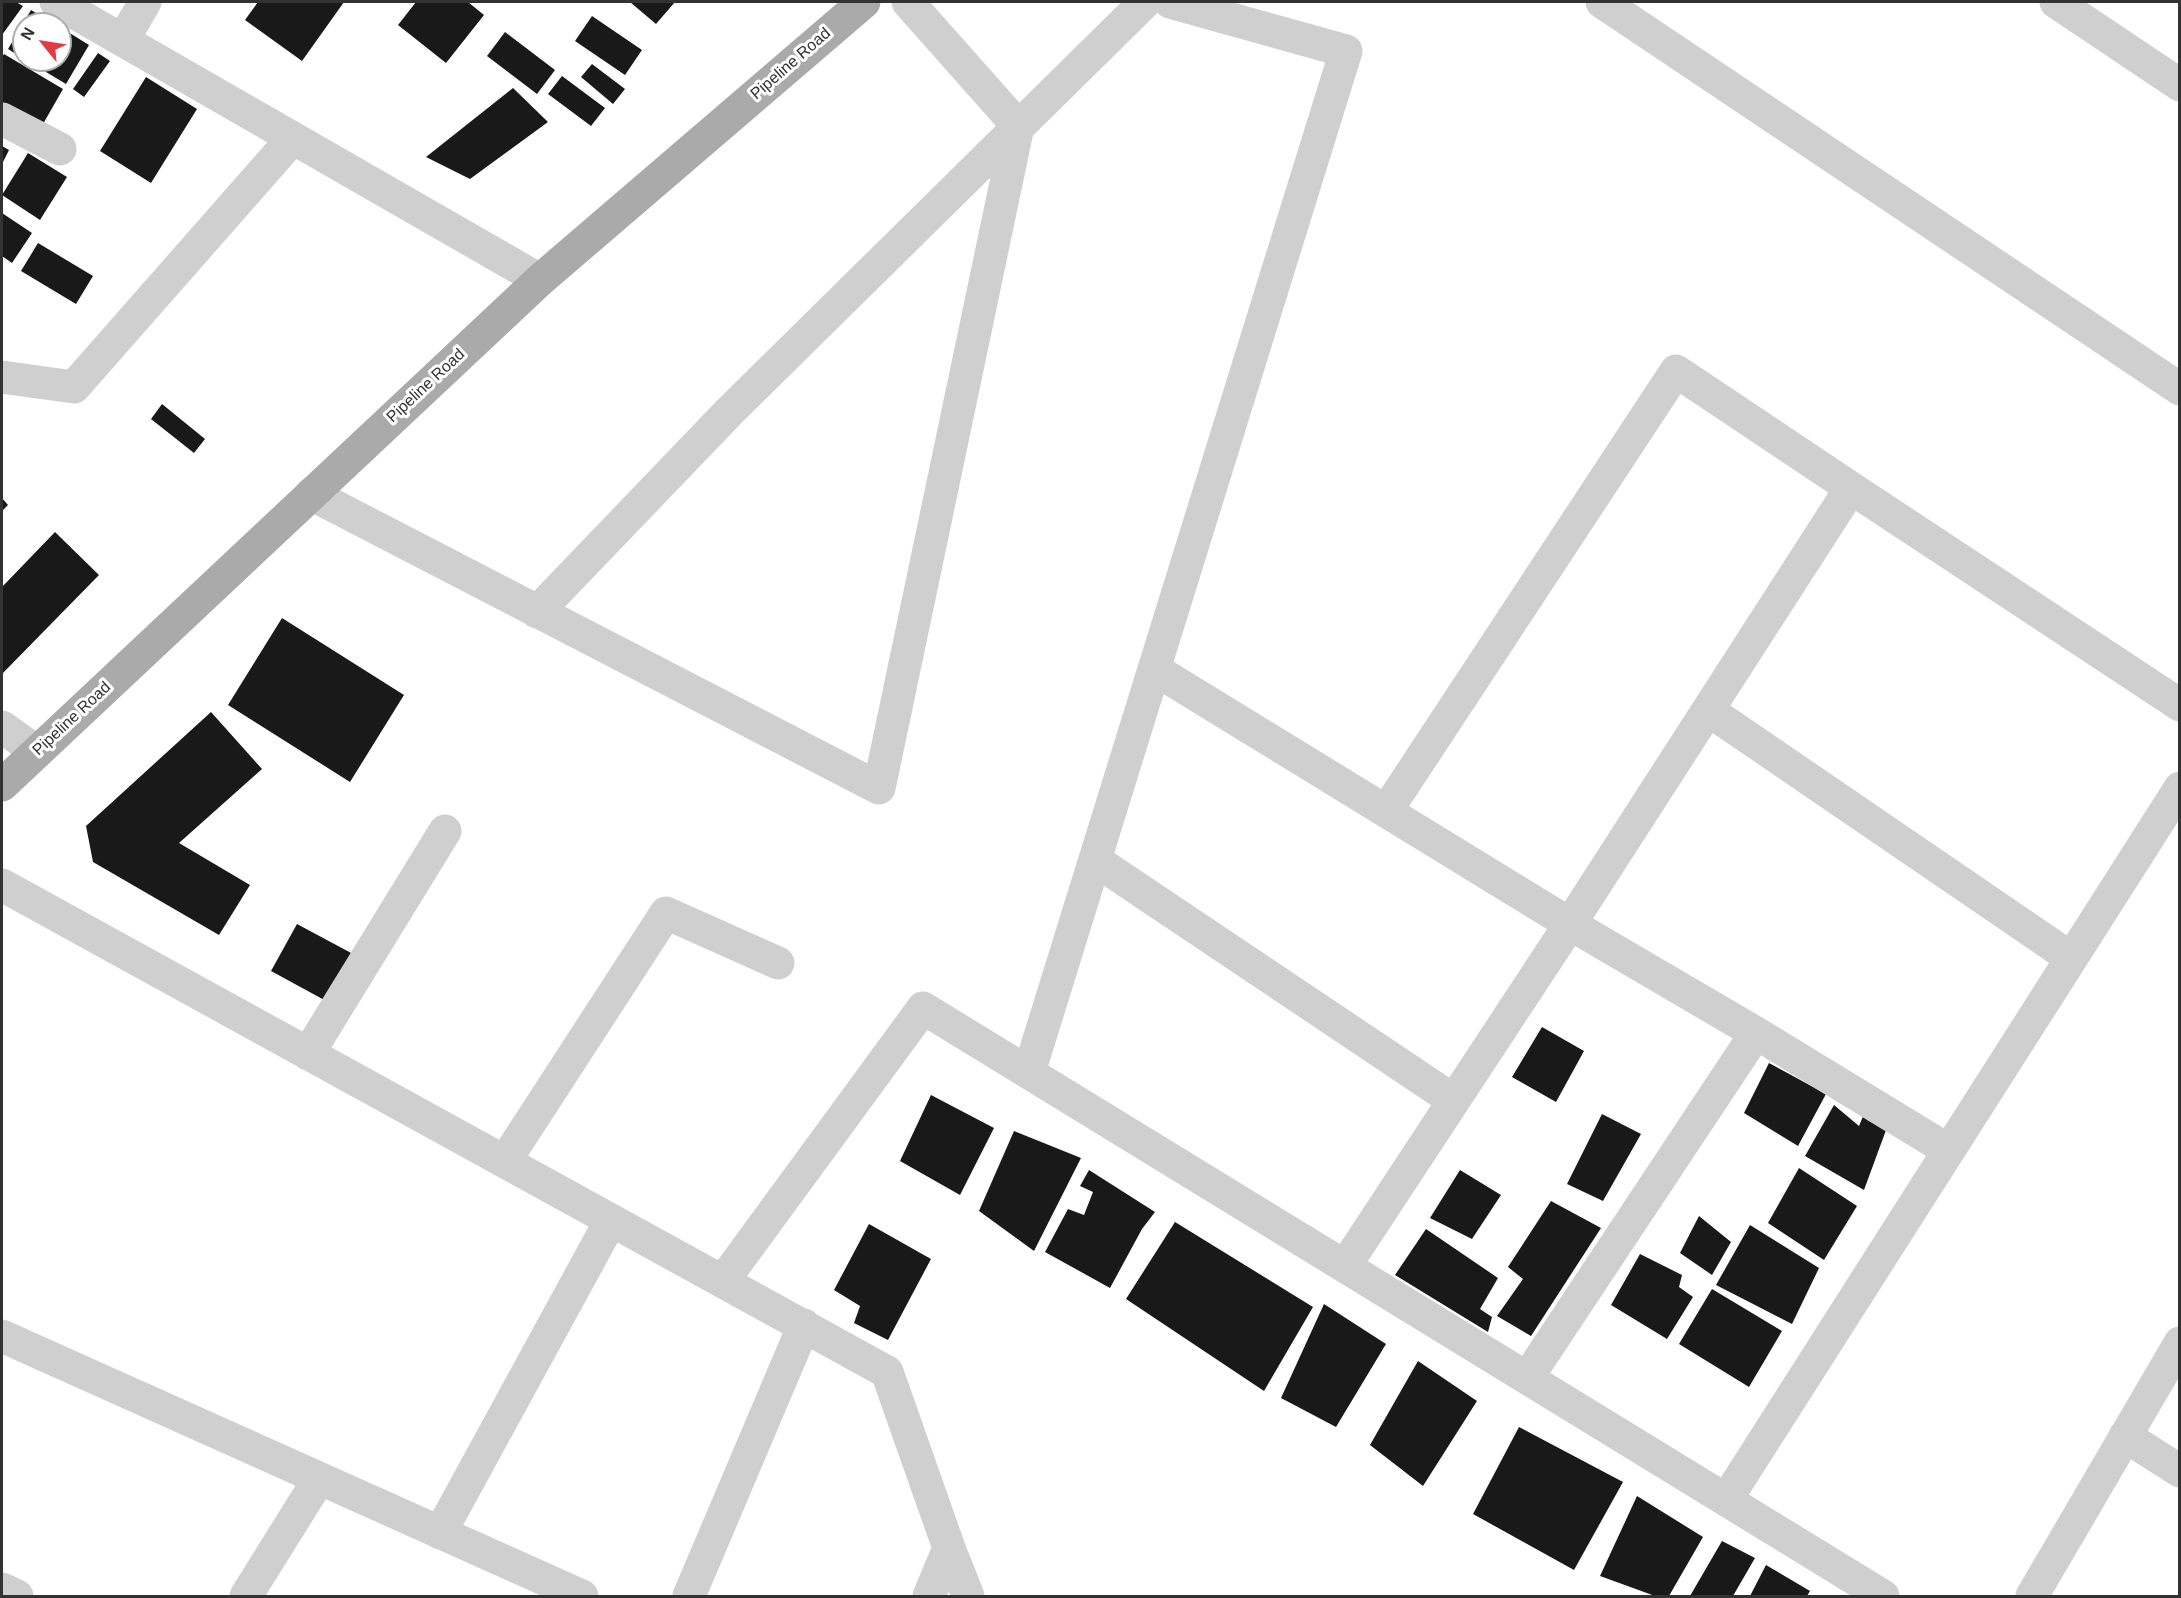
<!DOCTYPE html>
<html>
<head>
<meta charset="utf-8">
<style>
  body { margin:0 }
  #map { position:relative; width:2181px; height:1598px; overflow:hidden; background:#fff; font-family:Helvetica,sans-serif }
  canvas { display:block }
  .frame { position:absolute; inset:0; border:3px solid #323232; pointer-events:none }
  .north { position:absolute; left:12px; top:12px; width:60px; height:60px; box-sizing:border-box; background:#fff; border:2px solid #adadad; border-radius:50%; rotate:300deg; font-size:16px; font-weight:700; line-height:24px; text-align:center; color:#323232 }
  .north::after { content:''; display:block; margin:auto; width:21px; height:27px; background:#e33a43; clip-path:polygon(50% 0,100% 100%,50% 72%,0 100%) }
</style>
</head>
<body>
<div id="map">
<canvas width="2181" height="1598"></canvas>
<div class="frame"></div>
<div class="north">N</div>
</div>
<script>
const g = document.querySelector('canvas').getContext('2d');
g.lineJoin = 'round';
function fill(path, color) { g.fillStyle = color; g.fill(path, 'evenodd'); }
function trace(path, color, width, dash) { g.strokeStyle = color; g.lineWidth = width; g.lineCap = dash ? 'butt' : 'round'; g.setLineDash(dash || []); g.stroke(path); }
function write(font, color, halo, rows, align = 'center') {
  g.font = font + ' Helvetica,sans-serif'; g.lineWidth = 6; g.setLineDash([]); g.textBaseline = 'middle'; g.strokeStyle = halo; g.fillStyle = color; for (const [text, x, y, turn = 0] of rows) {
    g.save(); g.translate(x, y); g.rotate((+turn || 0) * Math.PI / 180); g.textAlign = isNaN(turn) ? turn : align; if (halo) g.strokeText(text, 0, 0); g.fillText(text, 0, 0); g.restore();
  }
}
const building = new Path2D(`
  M2,2h14l7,4 -21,29z
  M258,2h86l-42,59 -57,-41z
  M416,2h52l16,13 -38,48 -48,-38z
  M630,2h45l-19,22z
  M31,10l23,14h-30v35l-16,-10z
  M592,16l50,34 -17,25 -50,-34z
  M60,27l29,18 -23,39 -40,-24h34z
  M505,32l50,38 -18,24 -50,-38z
  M98,53l12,8 -26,36 -11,-8z
  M4,54l59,35 -24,42 -37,-23v-51z
  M592,64l33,25 -12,15 -32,-27z
  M562,76l43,32 -14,18 -43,-32z
  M146,77l51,32 -46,74 -51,-32z
  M513,88l35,34 -78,57 -44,-22z
  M2,146l7,4 -7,14z
  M28,153l39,24 -27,43 -38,-25z
  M2,213l30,20 -20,30 -10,-7z
  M38,243l55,33 -17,28 -55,-33z
  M162,404l43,35 -11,14 -43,-34z
  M2,498l6,7 -6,6z
  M55,532l44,43 -97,99v-87z
  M282,618l122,77 -54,87 -122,-77z
  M211,712l51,57 -83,74 71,42 -31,50 -126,-73 -7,-36z
  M297,924l56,30 -25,48 -57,-31z
  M1542,1027l42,24 -28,51 -44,-25z
  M1769,1063l57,31 -28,52 -54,-33z
  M931,1095l63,33 -34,67 -60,-34z
  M1834,1105l25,21 7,-17 23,13 -25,68 -59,-34z
  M1602,1114l39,20 -38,67 -36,-17z
  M1014,1131l67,27 -47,93 -55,-40z
  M1799,1168l58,38 -33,54 -56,-37z
  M1089,1170l66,42 -13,17 -32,59 -65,-36 23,-43 16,6 9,-23 -13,-6z
  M1460,1170l41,25 -29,44 -42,-21z
  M1551,1201l50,27 -70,108 -34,-20 26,-37 -15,-12z
  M1699,1216l32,26 -19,33 -32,-22z
  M1175,1222l138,85 -49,84 -138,-92z
  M869,1224l62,35 -43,81 -34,-17 6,-17 -26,-16z
  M1750,1225l69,43 -27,56 -76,-39z
  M1426,1229l72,49 -18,31 12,8 -4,15 -93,-57z
  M1640,1254l42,21 -3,12 14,10 -26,42 -56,-34z
  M1712,1289l70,42 -33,56 -70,-43z
  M1324,1304l62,40 -50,83 -55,-29z
  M1418,1361l59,40 -54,85 -53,-41z
  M1519,1427l104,55 -49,88 -101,-56z
  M1637,1496l66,41 -34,59h-14l-55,-20z
  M1722,1541l33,17 -22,38h-43z
  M1766,1565l44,26 -3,5h-57z`);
const minor = new Path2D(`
  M56,2l484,278
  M1602,2l578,387
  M2056,2l124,83
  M123,40l22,-38
  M2,119l58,30
  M2,377l72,10 219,-249
  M311,494l568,294 139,-662 -110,-124
  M537,612l192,-200 416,-410
  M1154,669l416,255 186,109 192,117
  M1708,710l363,248
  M2,727l35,25
  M1387,810l289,-439 175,117
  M1095,860l358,240
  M2,885l885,487 62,176 -20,48
  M308,1054l137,-223
  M1029,1072l317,-1021 -176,-49
  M505,1161l161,-248 112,50
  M1345,1266l225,-342 281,-436 329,217
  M723,1281l200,-273 960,588
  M2,1336l580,260
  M1527,1378l229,-345
  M2125,1436l55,35
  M1726,1500l454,-712
  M440,1533l171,-313
  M949,1548l19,48
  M2,1589l15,7
  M246,1596l73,-117
  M689,1596l115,-271
  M2032,1596l148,-253`);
const major = new Path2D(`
  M2,785l538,-505 324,-278`);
const streetNames = [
  ["Pipeline Road",791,64,-41],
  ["Pipeline Road",426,386,-43],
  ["Pipeline Road",72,719,-43]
];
fill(building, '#191919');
trace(minor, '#cfcfcf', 33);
trace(major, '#aaa', 33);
write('16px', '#323232', '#fff', streetNames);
</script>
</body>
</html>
